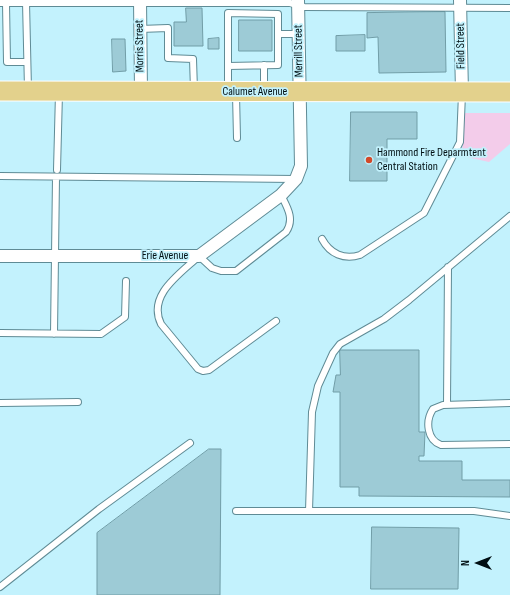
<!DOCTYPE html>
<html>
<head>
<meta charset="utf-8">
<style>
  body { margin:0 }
  #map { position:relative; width:510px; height:595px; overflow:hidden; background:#c3f2fd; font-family:"Sofia Sans Condensed",sans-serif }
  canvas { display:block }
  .north { position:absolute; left:458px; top:543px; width:40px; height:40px; -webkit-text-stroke:3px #c3f2fd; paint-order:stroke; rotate:270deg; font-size:11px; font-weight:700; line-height:16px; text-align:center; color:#010f13 }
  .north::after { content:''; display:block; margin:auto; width:14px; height:18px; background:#010f13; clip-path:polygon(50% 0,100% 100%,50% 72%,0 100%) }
</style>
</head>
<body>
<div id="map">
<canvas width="510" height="595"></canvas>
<div class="north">N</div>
</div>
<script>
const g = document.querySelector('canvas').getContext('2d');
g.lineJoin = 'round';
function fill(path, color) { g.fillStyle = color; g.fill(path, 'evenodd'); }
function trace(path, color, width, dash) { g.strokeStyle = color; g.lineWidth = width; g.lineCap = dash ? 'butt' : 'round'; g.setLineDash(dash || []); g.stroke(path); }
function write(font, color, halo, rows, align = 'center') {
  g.font = font + ' "Sofia Sans Condensed",sans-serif'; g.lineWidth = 3.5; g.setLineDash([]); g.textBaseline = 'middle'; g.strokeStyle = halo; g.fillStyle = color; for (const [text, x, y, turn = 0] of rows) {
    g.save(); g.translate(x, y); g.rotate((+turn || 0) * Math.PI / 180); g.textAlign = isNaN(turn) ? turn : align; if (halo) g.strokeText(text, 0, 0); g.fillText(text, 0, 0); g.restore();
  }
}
const green = new Path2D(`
  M464,113h46v31l-21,18 -27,-6z`);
const building = new Path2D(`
  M186,8h16l1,38h-29v-24h12z
  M445,12l1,60 -67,1 -1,-36 -11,1v-25z
  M239,20h33v31h-33z
  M365,35v16h-29v-15z
  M219,38v11h-11v-10z
  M112,39h13l1,32 -13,1z
  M351,112h66v27h-30v42h-37z
  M340,350h79v82h6l-1,24h-5v5h43v19h48v17l-151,-1v-9h-19v-95h-7l3,-17h4z
  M209,449h12l-1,146h-123v-62z
  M372,527l87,1 -1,61h-87z`);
const lane = new Path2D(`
  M26,2l2,87
  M0,3h290l14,4 206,1
  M6,3l1,59h20
  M140,29l28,-1v30l25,1 1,31
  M278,34h21
  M264,65v25
  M228,66l50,-1v-51l-50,-1v77
  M236,94l1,44
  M57,170l2,-77
  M0,176l296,3
  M322,239c8,15 22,21 38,16l64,-42 36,-71 2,-48
  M276,321l-67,49 -6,1 -5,-2 -37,-45c-14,-29 19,-50 38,-68l13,12 9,3h15l50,-39c9,-13 1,-25 -5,-37
  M0,333l101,1 24,-17 1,-36
  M54,334l2,-157
  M0,403l78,-1
  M510,403l-67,2 -10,4c-8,12 -6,31 8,36l69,-1
  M447,405l1,-138
  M236,511h238l36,5
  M309,511l3,-99 6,-26 15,-33 7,-9 44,-25 25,-19 101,-84
  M0,587l99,-78 91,-66`);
const street = new Path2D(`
  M140,0l1,91
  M460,0l2,92
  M0,256h199l82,-61 15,-16 5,-13 -3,-166`);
const primary = new Path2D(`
  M0,91l510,1`);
const markers = [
  [369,160,4,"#d34929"]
];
const streetNames = [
  ["Morris Street",140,46,-91],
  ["Field Street",461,46,-91],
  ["Merrill Street",299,51,-91],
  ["Calumet Avenue",255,92],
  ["Erie Avenue",165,256]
];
const poiNames = [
  ["Hammond Fire Deparmtent",377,153],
  ["Central Station",377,167]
];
fill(green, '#f3ccea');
fill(building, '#9dcbd6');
trace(building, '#719da7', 1);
trace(lane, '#5f8b95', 8);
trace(street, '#5f8b95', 14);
trace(primary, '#fff', 21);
trace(lane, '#fff', 6);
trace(street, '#fff', 12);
trace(primary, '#e3d18c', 19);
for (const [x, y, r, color] of markers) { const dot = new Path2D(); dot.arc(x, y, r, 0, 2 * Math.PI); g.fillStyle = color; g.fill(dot); trace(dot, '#c3f2fd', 1.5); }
write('12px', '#010f13', '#c3f2fd', streetNames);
write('12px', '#010f13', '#c3f2fd', poiNames, 'left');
</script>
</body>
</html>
